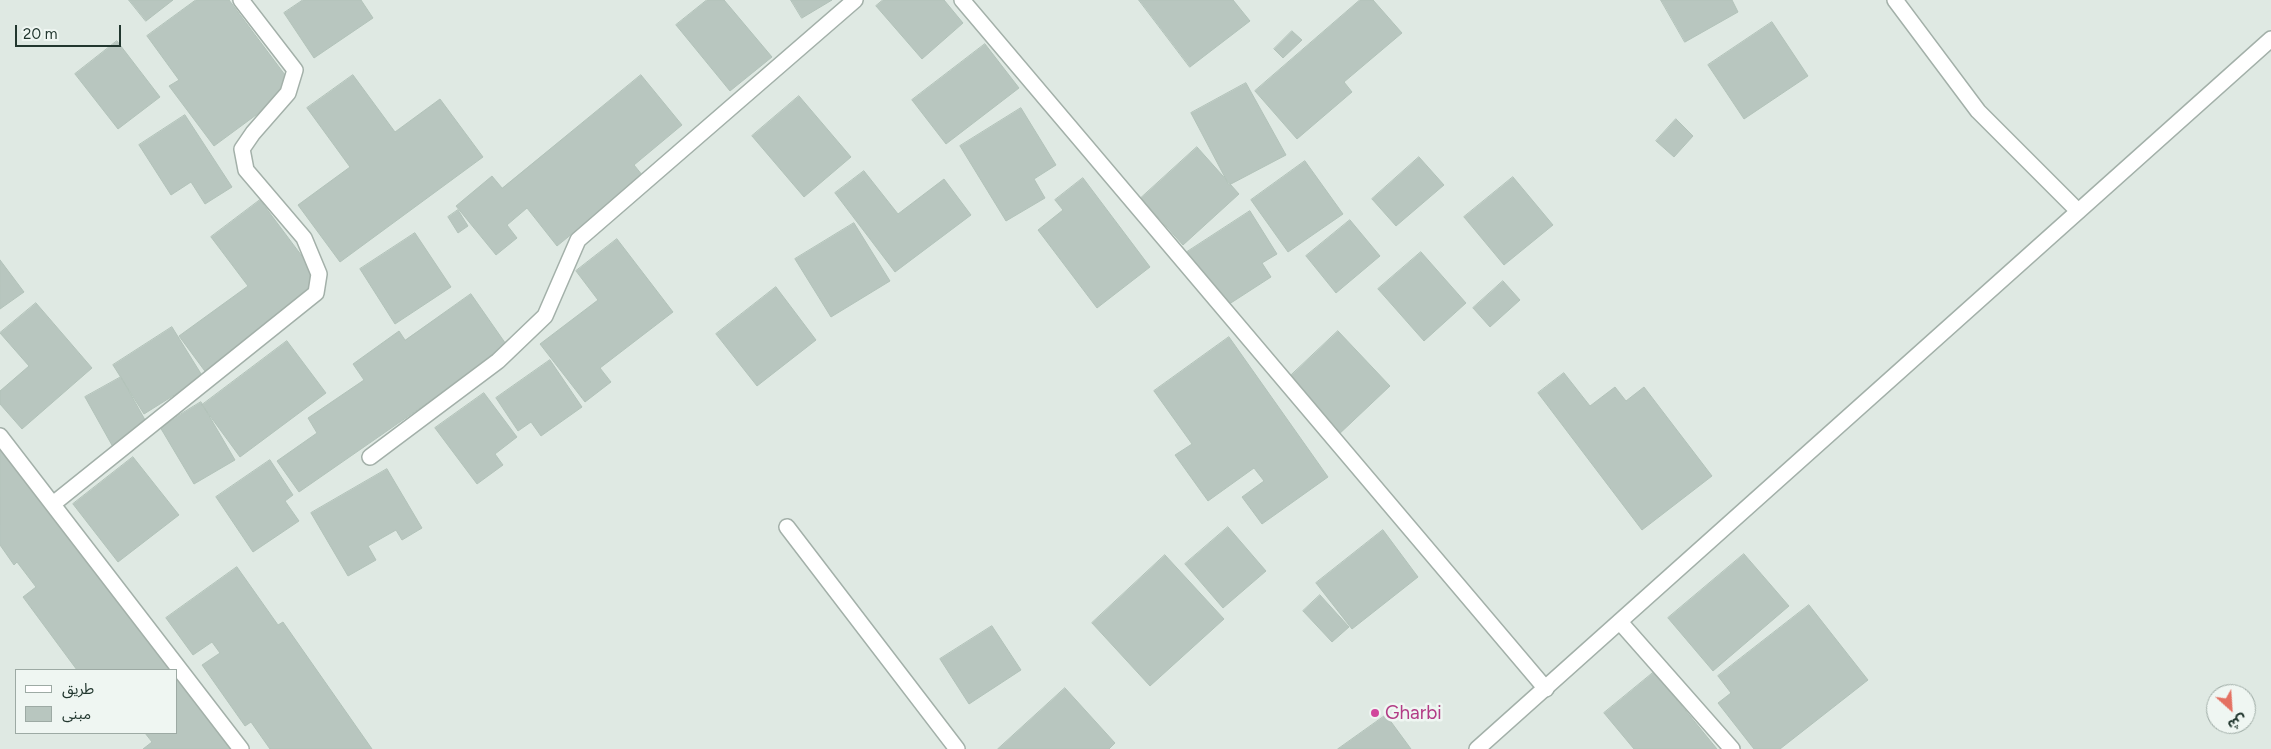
<!DOCTYPE html>
<html>
<head>
<meta charset="utf-8">
<style>
  body { margin:0 }
  #map { position:relative; width:2271px; height:749px; overflow:hidden; background:#dfe9e3; font-family:Figtree,"Noto Sans Arabic",sans-serif }
  canvas { display:block }
  .legend { position:absolute; left:15px; top:669px; width:162px; height:65px; box-sizing:border-box; background:#eff6f2; border:1px solid #9daaa4; margin:0; padding:6px 9px; list-style:none; font-size:15px; color:#22372f }
  .legend li { display:flex; align-items:center; gap:10px; height:25px }
  .legend b { width:25px; border:1px solid #9daaa4 }
  .north { position:absolute; left:2206px; top:684px; width:50px; height:50px; box-sizing:border-box; background:#eff6f2; border:1px solid #9daaa4; border-radius:50%; rotate:154deg; font-size:14px; font-weight:700; line-height:20px; text-align:center; color:#22372f }
  .north::after { content:''; display:block; margin:auto; width:18px; height:22px; background:#e47162; clip-path:polygon(50% 0,100% 100%,50% 72%,0 100%) }
  .scale { position:absolute; left:15px; top:25px; width:106px; height:22px; box-sizing:border-box; border:2px solid #22372f; border-top:0; padding-left:6px; font-size:15px; line-height:18px; white-space:nowrap; color:#22372f; -webkit-text-stroke:4px #eff6f2; paint-order:stroke }
</style>
</head>
<body>
<div id="map">
<canvas width="2271" height="749"></canvas>
<ul class="legend">
<li><b style="height:6px;background:#fff"></b>طريق</li>
<li><b style="height:14px;background:#b8c6bf"></b>مبنى</li>
</ul>
<div class="north">ش</div>
<div class="scale">20 m</div>
</div>
<script>
const g = document.querySelector('canvas').getContext('2d');
g.lineJoin = 'round';
function fill(path, color) { g.fillStyle = color; g.fill(path, 'evenodd'); }
function trace(path, color, width, dash) { g.strokeStyle = color; g.lineWidth = width; g.lineCap = dash ? 'butt' : 'round'; g.setLineDash(dash || []); g.stroke(path); }
function write(font, color, halo, rows, align = 'center') {
  g.font = font + ' Figtree,sans-serif'; g.lineWidth = 5; g.setLineDash([]); g.textBaseline = 'middle'; g.strokeStyle = halo; g.fillStyle = color; for (const [text, x, y, turn = 0] of rows) {
    g.save(); g.translate(x, y); g.rotate((+turn || 0) * Math.PI / 180); g.textAlign = isNaN(turn) ? turn : align; if (halo) g.strokeText(text, 0, 0); g.fillText(text, 0, 0); g.restore();
  }
}
const building = new Path2D(`
  M129,0h44l-27,21z
  M196,0h33l65,87 -80,59 -45,-60 10,-6 -32,-44z
  M303,0h58l12,18 -59,40 -30,-45z
  M707,0h17l48,57 -42,34 -54,-66z
  M791,0h41l-30,18z
  M883,0h61l19,23 -41,36 -46,-53z
  M1139,0h94l17,21 -60,46z
  M1360,0h13l29,33 -58,49 8,10 -55,47 -42,-48z
  M1661,0h71l6,12 -53,30z
  M1772,22l36,54 -64,43 -36,-54z
  M1292,31l10,9 -19,18 -9,-9z
  M117,41l43,56 -42,32 -43,-55z
  M985,44l34,44 -73,56 -34,-44z
  M353,75l42,57 45,-33 43,58 -143,105 -42,-57 52,-38 -43,-59z
  M641,75l41,50 -48,40 9,11 -86,70 -30,-38 -20,17 10,13 -21,17 -40,-49 36,-30 10,12z
  M1246,83l40,72 -57,30 -38,-72z
  M799,96l52,61 -47,40 -52,-61z
  M1021,108l35,57 -22,14 11,19 -39,23 -46,-75z
  M185,115l47,72 -27,17 -14,-22 -20,13 -32,-50z
  M1676,119l17,17 -19,21 -18,-16z
  M1197,147l42,47 -56,51 -42,-47z
  M1419,157l25,28 -48,41 -24,-27z
  M1305,161l38,53 -55,38 -37,-52z
  M864,171l34,43 46,-35 27,36 -76,57 -60,-79z
  M1513,177l40,48 -49,40 -40,-48z
  M1083,178l67,89 -53,41 -59,-78 25,-20 -8,-10z
  M260,200l65,87 -118,87 -28,-38 69,-50 -37,-49z
  M458,210l10,16 -10,7 -10,-16z
  M1250,211l27,43 -15,9 9,14 -51,33 -36,-56z
  M1350,220l30,36 -44,37 -30,-37z
  M854,223l36,58 -59,36 -36,-58z
  M415,233l36,54 -56,37 -35,-55z
  M617,239l56,73 -73,56 11,14 -26,20 -45,-58 58,-44 -22,-29z
  M1421,252l45,51 -42,38 -46,-52z
  M0,260l24,32 -24,17z
  M1503,281l17,19 -30,27 -17,-19z
  M776,287l40,53 -59,46 -41,-52z
  M471,294l37,53 -209,145 -22,-31 40,-28 -9,-15 56,-38 -11,-16 46,-33 6,9z
  M36,303l56,65 -70,61 -22,-25v-13l29,-25 -29,-33z
  M172,327l31,50 -59,37 -31,-49z
  M1338,331l52,55 -54,51 -52,-55z
  M1229,337l99,140 -66,47 -20,-27 22,-16 -10,-13 -46,33 -33,-46 17,-11 -38,-53z
  M287,341l39,52 -86,64 -38,-52z
  M550,360l32,47 -41,29 -10,-14 -13,9 -22,-33z
  M1564,373l26,33 25,-19 11,14 18,-14 68,89 -70,54 -104,-137z
  M121,377l28,50 -36,20 -28,-50z
  M484,393l33,44 -22,17 8,11 -26,19 -42,-56z
  M201,402l34,58 -41,24 -34,-57z
  M0,440l172,230h-95l-54,-73 13,-10 -19,-25 -3,3 -14,-20z
  M133,457l46,58 -61,47 -45,-58z
  M270,460l23,35 -8,6 14,20 -46,31 -37,-55z
  M387,469l35,59 -20,12 -6,-10 -28,16 8,14 -28,16 -37,-63z
  M1228,527l38,44 -43,37 -38,-44z
  M1383,530l35,47 -66,52 -36,-46z
  M1744,554l45,52 -76,65 -45,-53z
  M1165,555l59,64 -74,67 -58,-63z
  M237,567l41,58 5,-3 89,127h-102l-19,-27 -6,4 -43,-61 18,-12 -8,-11 -19,13 -27,-37z
  M1320,595l29,32 -17,15 -29,-31z
  M1809,605l59,75 -88,69h-26l-36,-46 13,-10 -13,-17z
  M992,626l29,44 -52,34 -29,-45z
  M1654,672l63,77h-83l-30,-36z
  M176,676l54,73h-87l9,-7 -7,-9h31z
  M1065,688l50,55 -6,6h-111z
  M1386,715l25,34h-73z`);
const minor = new Path2D(`
  M962,0l584,689
  M1895,0l83,111 100,100
  M0,436l241,313
  M370,457l128,-96 47,-45 33,-76 277,-240
  M53,504l263,-211 3,-19 -15,-36 -58,-68 -4,-21 11,-16 35,-40 7,-23 -54,-70
  M787,527l170,222
  M1620,622l112,127`);
const tertiary = new Path2D(`
  M1477,749l794,-710`);
const markers = [
  [1375,713,5,"#d1479c"]
];
const hotelNames = [
  ["Gharbi",1385,713]
];
fill(building, '#b8c6bf');
trace(building, '#b2c2b9', 1);
trace(minor, '#a3b0a9', 18);
trace(tertiary, '#a3b0a9', 18);
trace(minor, '#fff', 15);
trace(tertiary, '#fff', 15);
for (const [x, y, r, color] of markers) { const dot = new Path2D(); dot.arc(x, y, r, 0, 2 * Math.PI); g.fillStyle = color; g.fill(dot); trace(dot, '#eff6f2', 2); }
write('19px', '#b23c85', '#eff6f2', hotelNames, 'left');
</script>
</body>
</html>
